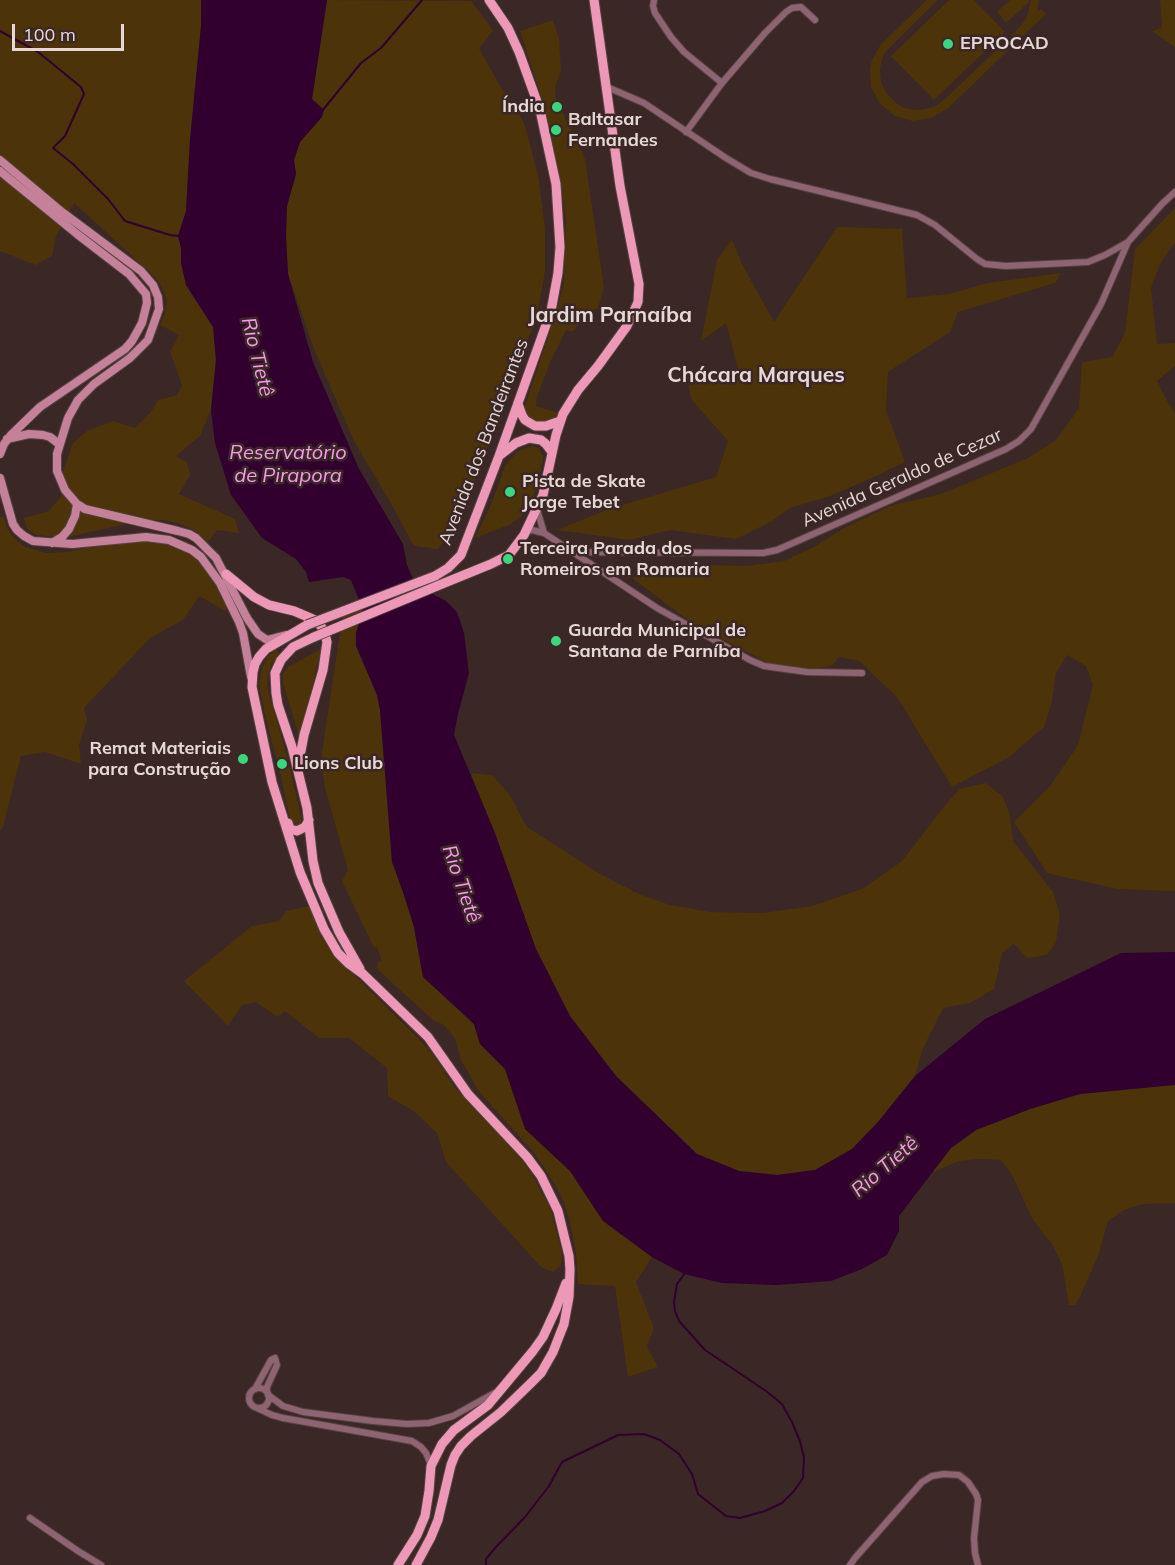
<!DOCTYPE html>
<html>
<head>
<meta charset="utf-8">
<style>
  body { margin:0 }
  #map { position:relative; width:1175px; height:1565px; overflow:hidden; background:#3b2726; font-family:Mulish,sans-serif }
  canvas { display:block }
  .scale { position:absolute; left:12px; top:24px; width:112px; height:27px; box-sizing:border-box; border:3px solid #e6d8d7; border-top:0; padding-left:8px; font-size:18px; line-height:21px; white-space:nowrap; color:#e6d8d7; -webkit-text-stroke:4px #3b2726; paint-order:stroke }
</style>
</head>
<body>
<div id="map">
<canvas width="1175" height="1565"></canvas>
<div class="scale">100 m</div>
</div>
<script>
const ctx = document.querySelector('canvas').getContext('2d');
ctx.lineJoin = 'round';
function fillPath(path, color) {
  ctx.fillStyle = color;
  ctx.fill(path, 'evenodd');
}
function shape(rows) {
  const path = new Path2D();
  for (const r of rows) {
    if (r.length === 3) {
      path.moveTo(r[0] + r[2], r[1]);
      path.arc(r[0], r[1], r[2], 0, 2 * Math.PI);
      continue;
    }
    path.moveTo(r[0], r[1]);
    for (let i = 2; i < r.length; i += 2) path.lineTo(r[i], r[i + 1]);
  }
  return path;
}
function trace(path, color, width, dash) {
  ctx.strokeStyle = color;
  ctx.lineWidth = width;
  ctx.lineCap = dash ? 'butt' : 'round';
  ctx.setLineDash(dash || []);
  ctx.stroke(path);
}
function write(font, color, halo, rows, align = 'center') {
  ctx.font = font + ' Mulish,sans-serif';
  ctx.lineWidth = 5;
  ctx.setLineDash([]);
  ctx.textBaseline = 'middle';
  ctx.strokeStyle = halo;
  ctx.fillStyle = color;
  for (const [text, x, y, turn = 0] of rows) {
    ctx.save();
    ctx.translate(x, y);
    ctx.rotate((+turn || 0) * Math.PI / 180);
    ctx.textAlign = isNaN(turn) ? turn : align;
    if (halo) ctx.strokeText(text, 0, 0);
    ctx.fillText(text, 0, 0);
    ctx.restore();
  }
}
fillPath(shape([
  [0,0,201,0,201,26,190,140,186,211,178,236,181,248,181,263,186,285,213,327,216,360,211,410,200,436,176,456,187,462,190,475,179,494,235,519,239,533,217,530,208,542,195,531,178,523,161,520,144,520,64,538,36,535,27,529,24,518,49,511,67,489,62,474,73,443,87,431,113,421,135,428,151,412,158,400,177,395,182,385,170,352,179,335,160,325,165,313,167,300,162,287,154,276,74,203,56,236,52,256,36,265,0,251],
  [327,0,471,1,485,19,493,31,479,48,500,86,511,101,525,125,538,175,545,228,545,272,537,315,466,503,451,530,438,549,414,546,389,500,354,441,314,349,288,274,286,236,287,206,296,174,294,160,300,142,322,117,324,110,312,99],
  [927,0,938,0,887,50,883,56,880,69,881,82,887,94,896,103,902,107,915,110,921,110,934,107,945,99,1020,27,1027,17,1031,0,1039,0,1037,12,1041,9,1046,14,947,109,931,118,912,121,895,116,880,104,871,87,870,69,872,60,881,44],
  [949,0,974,0,1005,32,934,100,891,56],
  [1010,0,1028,0,1029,2,1006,23,997,12],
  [1160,0,1175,0,1175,47,1152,31,1162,28],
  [553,20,559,38,561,72,555,87,555,97,585,159,604,287,598,308,591,311,572,332,566,330,551,360,537,397,536,406,559,413,553,419,542,423,536,422,528,417,524,409,556,313,564,283,566,222,560,177,545,108,520,31],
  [1175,208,1175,243,1161,262,1151,288,1157,344,1175,343,1175,366,1157,381,1167,401,1175,413,1175,891,1117,889,1047,873,1014,822,1050,786,1078,745,1093,685,1086,666,1067,655,1056,673,1052,702,1044,727,1009,757,952,787,897,697,859,661,839,657,833,665,817,669,768,663,692,623,632,578,666,564,747,566,784,561,814,547,844,528,890,506,941,494,1028,458,1056,440,1079,408,1082,362,1112,357,1125,333,1135,249],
  [837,227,902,229,907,298,949,294,988,283,1061,273,1055,283,958,312,950,332,888,372,886,410,905,462,874,477,830,496,790,508,772,521,736,539,670,530,630,540,557,530,609,509,716,477,728,441,691,399,688,385,738,369,726,323,701,341,717,260,732,240,742,264,774,322],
  [532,446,538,448,543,455,543,461,537,487,528,508,523,515,509,525,475,538,491,505,505,466,518,451],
  [0,517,4,517,7,528,15,539,24,546,46,553,67,552,141,536,163,536,186,541,201,551,211,563,231,604,225,611,199,596,183,620,150,638,84,708,87,720,79,745,81,764,45,752,21,756,3,827,0,831],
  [359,601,363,610,356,633,356,646,377,695,380,710,392,862,403,892,414,927,423,977,474,1024,480,1044,505,1069,526,1130,570,1171,603,1221,652,1257,636,1282,654,1328,647,1347,658,1367,628,1377,615,1286,578,1284,576,1253,571,1226,563,1200,554,1183,535,1154,478,1090,461,1060,455,1039,444,1025,433,1020,378,970,377,963,382,961,377,947,374,948,342,881,348,870,325,788,321,759,344,606],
  [276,649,280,655,272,663,268,674,267,687,289,763,301,817,301,823,298,826,292,824,289,815,281,776,266,720,259,684,262,669,267,657],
  [321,649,300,739,283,683,283,673,288,667],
  [471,773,492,775,509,794,527,827,600,874,637,893,670,905,710,912,763,913,812,906,862,889,902,861,943,808,959,789,986,783,1003,797,1010,815,1013,841,1053,892,1060,914,1056,942,1047,955,1027,958,1014,944,1002,953,994,989,970,1003,943,1008,923,1048,915,1076,878,1122,852,1149,815,1170,777,1175,739,1171,697,1154,616,1076,570,1016,536,949],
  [309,906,325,942,333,954,420,1040,433,1055,455,1088,523,1161,533,1176,551,1210,562,1253,561,1265,553,1272,541,1267,446,1162,437,1133,415,1112,388,1096,387,1068,349,1038,319,1038,285,1011,278,1017,256,1002,242,1005,228,1026,184,981,252,926,279,921,286,911],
  [1167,1085,1175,1085,1175,1203,1142,1204,1124,1210,1108,1221,1099,1253,1080,1297,1075,1305,1069,1305,1062,1264,1052,1244,1033,1220,1012,1175,1001,1160,980,1159,959,1161,931,1173,951,1148,976,1130,1030,1109,1080,1094]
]), '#4c3309');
fillPath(shape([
  [201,0,327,0,312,99,324,110,322,117,300,142,294,160,296,174,287,206,286,236,288,274,313,362,359,469,403,544,407,565,418,590,429,592,446,601,457,612,464,633,469,673,458,714,454,735,495,833,536,949,570,1016,616,1076,697,1154,739,1171,777,1175,815,1170,852,1149,878,1122,915,1076,985,1019,1121,953,1175,952,1175,1085,1080,1094,1030,1109,976,1130,951,1148,899,1216,899,1231,887,1255,862,1269,831,1281,776,1285,722,1283,684,1274,652,1257,603,1221,570,1171,525,1129,505,1069,480,1044,474,1024,423,977,414,927,403,892,392,862,380,710,377,695,356,646,356,633,363,610,351,580,343,577,309,582,306,572,296,559,262,538,231,495,215,443,211,410,216,360,213,327,186,285,181,263,181,248,178,236,186,211,190,140,201,26]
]), '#31002e');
trace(shape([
  [0,31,38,52,81,87,84,94,65,136,53,148,73,164,108,199,125,221,170,235,178,236],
  [322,111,361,63,381,48,422,0],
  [486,1565,486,1559,495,1548,525,1517,549,1486,562,1462,618,1435,644,1434,660,1440,679,1454,692,1474,698,1494,726,1516,740,1518,765,1511,782,1503,794,1491,803,1478,804,1458,800,1441,792,1422,782,1404,766,1391,705,1350,679,1321,675,1311,674,1302,677,1284,685,1273]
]), '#31002e', 2);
const street = shape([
  [654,0,653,6,655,13,671,37,684,52,722,83],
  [607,87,644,103,726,158,751,173,770,179,917,215,935,225,977,259,985,264,1006,266,1088,262,1105,255,1128,242],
  [686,132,722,83,765,33,786,12,792,8,801,7,815,20],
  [537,509,544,533],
  [526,532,532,530,544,533,657,608,750,660,764,666,807,672,862,673],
  [574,552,763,553,777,550,1006,449,1019,441,1031,429,1101,304,1128,242,1162,204,1175,192],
  [259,1398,10],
  [255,1389,271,1360,275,1358],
  [267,1392,267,1387,277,1365,275,1358],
  [268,1395,283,1406,303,1412,373,1421,407,1424,429,1423,453,1416,498,1391],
  [257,1408,272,1415,283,1418,412,1441,421,1447,426,1453,431,1465],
  [30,1518,78,1551,101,1565],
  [850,1565,855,1558,922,1482,932,1476,944,1474,959,1475,968,1482,976,1494,978,1500,977,1510,974,1538,975,1553,978,1565]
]);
const secondary = shape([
  [0,160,62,212,141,271,153,285,158,297,159,309,148,340,130,358,94,384,78,400,68,418,57,454,57,471,65,490,77,504,85,509,178,531,189,534,196,538,216,558,247,618,258,634,267,640,286,635],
  [0,171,77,234,129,274,146,294,147,303,142,323,132,341,125,349,40,407,11,435,4,444,0,454],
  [7,439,29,434,43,435,50,437,59,444],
  [0,478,13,524,17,530,24,536,33,541,72,544,146,537,169,540,192,550,201,557,220,583,239,622,243,633,251,677],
  [52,543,62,537,69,529,75,516,77,504]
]);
const primary = shape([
  [518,404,522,415,525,420,535,426,546,426,560,421],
  [499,456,516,443,529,438,541,440,546,444,552,452],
  [226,574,254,597,269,605,294,611,315,620,321,626,325,634,327,642,323,670,304,735,298,767],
  [435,576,448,568,461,555,499,456,551,311,558,273,560,247,556,184,540,110,519,52,508,28,489,0],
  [437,586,491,564,509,555,524,535,543,495,556,435,563,414,578,390,598,366,627,326,638,302,639,284,620,186,594,0],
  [307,625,266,649,259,657,255,664,253,672,252,687,272,782,300,872,324,929,338,953,348,963,363,974,428,1037,468,1094,527,1157,541,1176,558,1211,569,1256,570,1269,569,1297,564,1324,553,1352,541,1373,530,1384,501,1412,471,1436,461,1446,455,1455,451,1465,438,1520,431,1537,416,1565],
  [314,637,293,647,281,660,275,673,276,693,278,705,292,747,307,808,313,861,318,883,339,932,360,969],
  [288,823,290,829,297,831,305,827,309,820],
  [398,1565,417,1535,425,1516,429,1491,431,1466,442,1444,454,1430,488,1405,533,1351,543,1337,556,1309,566,1283]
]);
trace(street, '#564342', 8);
trace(secondary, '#564342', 10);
trace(primary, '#564342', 11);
trace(street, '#8e6472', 6);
trace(secondary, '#c48199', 8);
trace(primary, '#ee98b7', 9);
const primaryBridge = shape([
  [307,625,435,576],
  [314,637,437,586]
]);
trace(primaryBridge, '#564342', 11, []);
trace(primaryBridge, '#ee98b7', 9);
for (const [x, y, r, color] of [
  [948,44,6,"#3bd77f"],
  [557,107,6,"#3bd77f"],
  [556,130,6,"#3bd77f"],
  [510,492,6,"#3bd77f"],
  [508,559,6,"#3bd77f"],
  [556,641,6,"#3bd77f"],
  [243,759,6,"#3bd77f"],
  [282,764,6,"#3bd77f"]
]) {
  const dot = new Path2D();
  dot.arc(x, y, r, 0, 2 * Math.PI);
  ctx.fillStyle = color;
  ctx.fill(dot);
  trace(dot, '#3b2726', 2);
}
write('bold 18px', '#e6d8d7', '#3b2726', [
  ["EPROCAD",960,44],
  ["Índia",545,107,"right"],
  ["Baltasar",568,120],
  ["Fernandes",568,141],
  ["Pista de Skate",522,482],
  ["Jorge Tebet",522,503],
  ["Terceira Parada dos",520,549],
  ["Romeiros em Romaria",520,570],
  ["Guarda Municipal de",568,631],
  ["Santana de Parníba",568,652],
  ["Remat Materiais",231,749,"right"],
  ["para Construção",231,770,"right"],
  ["Lions Club",294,764]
], 'left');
write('18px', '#e6d8d7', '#3b2726', [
  ["Avenida dos Bandeirantes",484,442,-69],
  ["Avenida Geraldo de Cezar",902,478,-24]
]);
write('italic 20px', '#f998ef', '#3b2726', [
  ["Rio Tietê",257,357,76],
  ["Reservatório",288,453],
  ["de Pirapora",288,476],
  ["Rio Tietê",461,884,71],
  ["Rio Tietê",885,1167,-41]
]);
write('bold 21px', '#e6d8d7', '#3b2726', [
  ["Jardim Parnaíba",610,316],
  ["Chácara Marques",756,376]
]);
</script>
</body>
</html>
